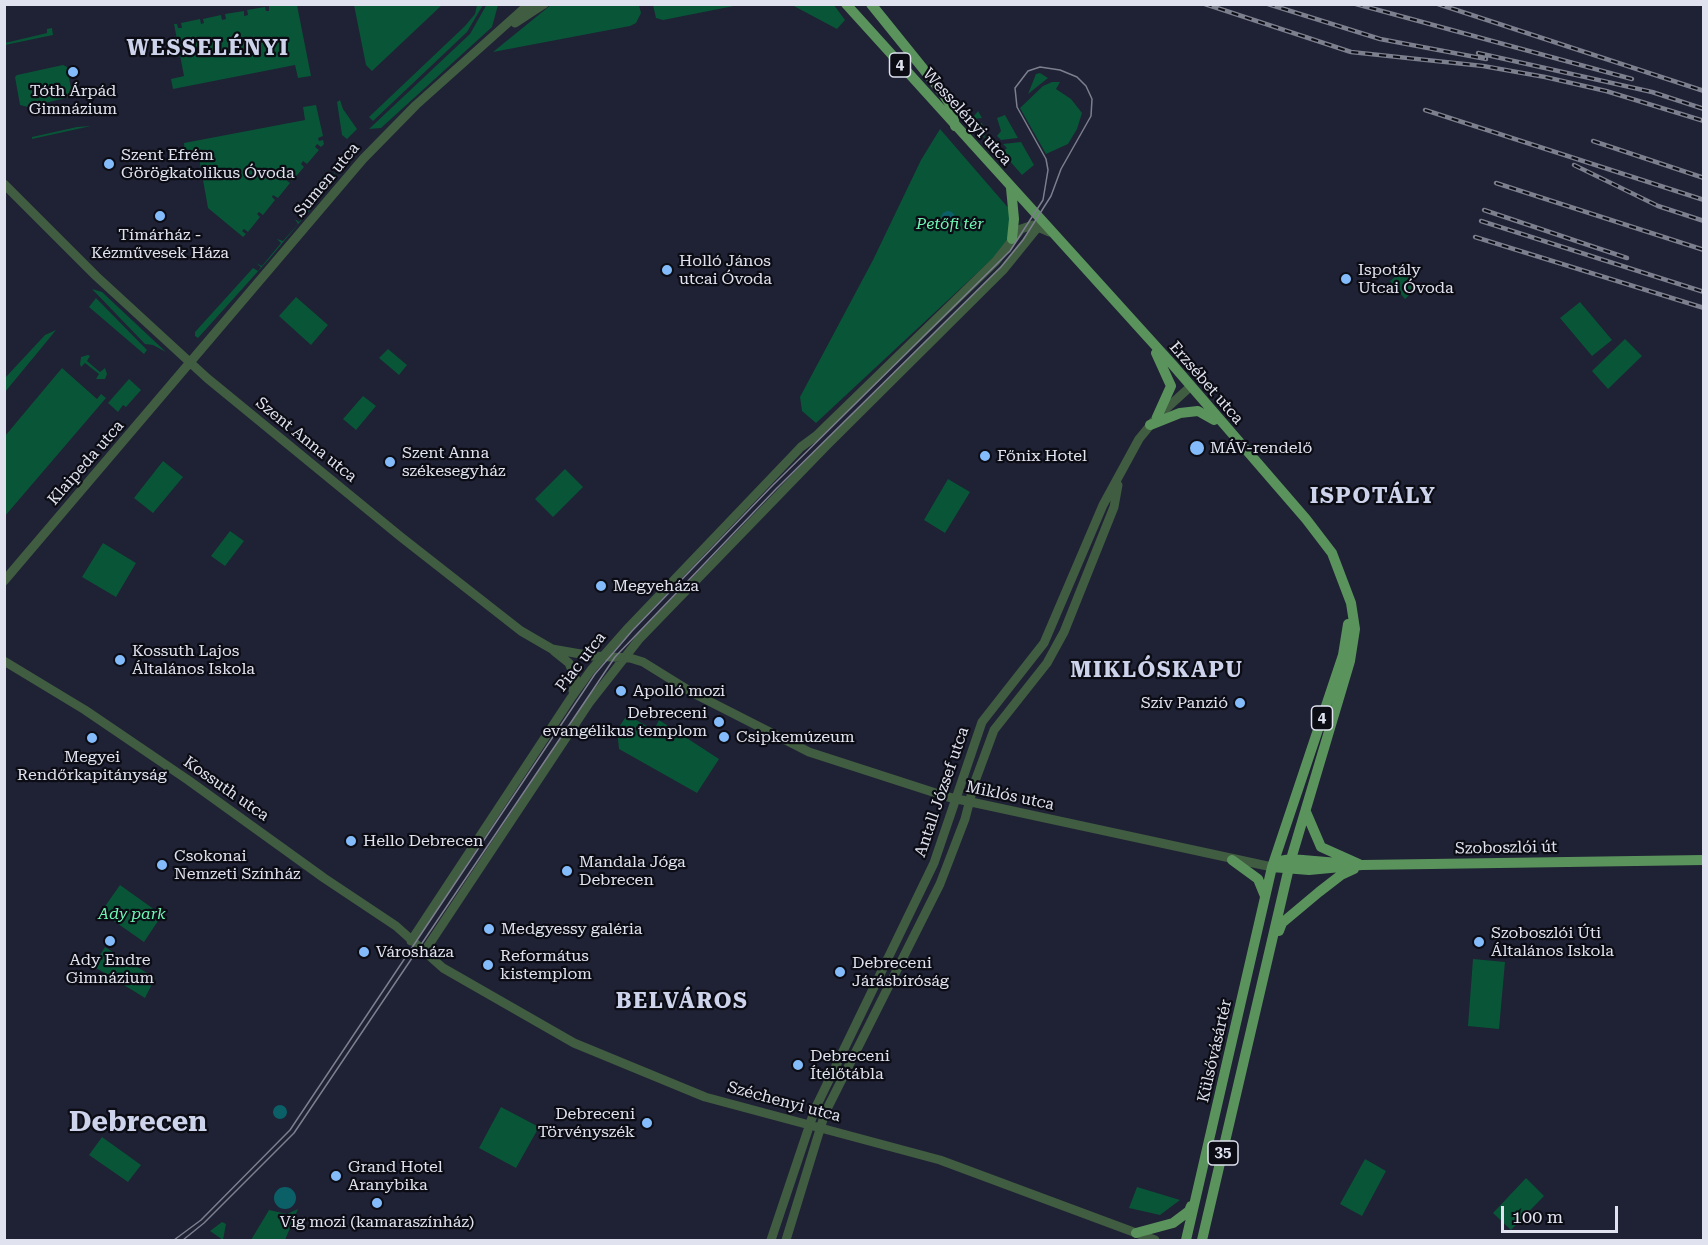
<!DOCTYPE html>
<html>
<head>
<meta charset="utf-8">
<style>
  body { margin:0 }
  #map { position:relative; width:1708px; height:1245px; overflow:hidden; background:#1f2134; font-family:"Roboto Serif",serif }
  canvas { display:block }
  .frame { position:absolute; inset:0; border:6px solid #e0e3ef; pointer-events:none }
  .scale { position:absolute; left:1501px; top:1206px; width:117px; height:27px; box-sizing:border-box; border:3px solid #e0e3ef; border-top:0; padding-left:8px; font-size:18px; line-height:21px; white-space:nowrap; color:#e0e3ef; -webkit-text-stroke:4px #0b0c14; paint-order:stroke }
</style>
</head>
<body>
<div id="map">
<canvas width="1708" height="1245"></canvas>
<div class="frame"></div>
<div class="scale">100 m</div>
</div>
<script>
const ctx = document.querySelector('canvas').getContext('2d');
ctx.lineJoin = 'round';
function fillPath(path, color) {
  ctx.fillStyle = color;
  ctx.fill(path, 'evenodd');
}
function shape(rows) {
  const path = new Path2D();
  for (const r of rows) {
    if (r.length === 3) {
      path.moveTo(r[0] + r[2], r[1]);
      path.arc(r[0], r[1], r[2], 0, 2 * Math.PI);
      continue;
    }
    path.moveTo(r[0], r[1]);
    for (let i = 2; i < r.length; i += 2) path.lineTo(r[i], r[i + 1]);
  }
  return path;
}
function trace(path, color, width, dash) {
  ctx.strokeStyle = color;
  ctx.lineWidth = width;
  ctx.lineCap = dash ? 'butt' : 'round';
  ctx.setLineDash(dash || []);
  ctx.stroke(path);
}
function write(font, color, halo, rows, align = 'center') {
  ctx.font = font + ' "Roboto Serif",serif';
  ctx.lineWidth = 4.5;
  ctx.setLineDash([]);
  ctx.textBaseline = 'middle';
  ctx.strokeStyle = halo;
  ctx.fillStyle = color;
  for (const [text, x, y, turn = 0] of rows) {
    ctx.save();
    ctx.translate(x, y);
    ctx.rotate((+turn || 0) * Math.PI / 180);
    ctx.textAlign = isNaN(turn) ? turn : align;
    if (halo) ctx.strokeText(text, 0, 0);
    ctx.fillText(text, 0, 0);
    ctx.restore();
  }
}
fillPath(shape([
  [487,4,498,5,492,27,381,128,369,129,470,34],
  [552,4,639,5,641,13,636,23,630,26,493,52],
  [277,5,297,5,311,76,298,78,295,65,173,89,171,79,184,76,174,24,177,24,178,28,182,28,181,23,200,19,201,24,204,23,203,19,221,15,222,20,226,19,225,14,244,11,244,16,248,15,247,10,265,7,266,11,269,11,269,6],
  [354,5,442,5,372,71,366,65],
  [477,5,483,5,467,32,373,121,369,117,465,26,475,14],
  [653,5,653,4,739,5,663,20,656,18],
  [792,5,834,5,845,20,837,29],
  [52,28,53,35,5,45,5,43,47,33,47,29],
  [63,65,67,67,72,94,70,97,28,107,20,105,15,77,17,75],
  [1040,73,1048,78,1028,94,1036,74],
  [1052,82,1060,82,1056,89,1071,99,1082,113,1077,129,1068,144,1046,154,1020,108,1043,86],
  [340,100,343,109,357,129,347,139,342,135,337,102],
  [316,105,323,136,318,138,319,141,323,140,324,144,321,147,317,144,315,147,319,150,307,164,303,161,301,164,304,167,292,181,288,178,286,180,290,183,278,198,273,195,272,197,275,200,263,215,259,212,257,214,260,217,248,232,244,229,242,231,246,234,243,237,208,208,198,152,185,154,184,143,305,120,303,107],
  [978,111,982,118,974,119,974,123,982,123,985,138,971,127,971,120],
  [1005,115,1018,138,1001,140,997,136,1001,131,997,118],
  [91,126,32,139,32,137,77,127],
  [940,129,1011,211,1009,237,1005,247,816,423,802,411,800,397,873,260,921,160],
  [1021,142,1034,165,1022,175,1002,152,1007,148,1003,144],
  [353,158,270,258,198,338,195,336,195,332,253,268,258,271,261,267,256,263,262,266,281,243,277,239,283,241,298,224,295,219,299,222,305,215,301,211,306,213,319,198,317,193,321,196,336,178,334,173,338,176],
  [1404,270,1418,287,1405,299,1390,281],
  [92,289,102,292,166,352,153,345,145,344],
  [296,297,328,325,311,345,279,316],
  [96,298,147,350,144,354,89,307],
  [1580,302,1612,340,1592,356,1560,318],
  [56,330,43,346,5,392,5,378,45,335],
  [1625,339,1642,356,1608,389,1592,371],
  [388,349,407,365,399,375,379,358],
  [88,355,90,356,87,361,100,372,105,368,107,374,105,379,96,379,99,374,85,363,81,367,80,364,81,357],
  [62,368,97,399,101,394,106,398,5,516,5,436],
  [129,379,141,390,126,407,123,405,118,412,108,403],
  [363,396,376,406,356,430,343,419],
  [163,461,183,477,153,513,134,498],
  [565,469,583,487,553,517,535,499],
  [948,479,970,492,945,533,924,520],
  [230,531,244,541,225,566,211,556],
  [103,543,136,563,116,597,82,577],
  [627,715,654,730,659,720,719,759,697,793,619,749,617,730],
  [120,885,162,915,144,942,101,912],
  [105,947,155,978,145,998,93,966],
  [1473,959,1505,962,1499,1029,1468,1026],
  [501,1107,539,1127,516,1168,479,1148],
  [102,1137,141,1165,128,1182,89,1155],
  [1365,1159,1386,1171,1362,1216,1340,1204],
  [1526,1178,1544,1196,1511,1230,1493,1213],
  [1137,1187,1180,1200,1160,1215,1129,1208],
  [298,1209,285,1240,251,1240,269,1210,287,1214],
  [222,1222,226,1224,223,1240,210,1231]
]), '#095537');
fillPath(shape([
  [948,218,7],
  [280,1112,7],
  [285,1198,11]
]), '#0b5f66');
trace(shape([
  [515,23,544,4],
  [4,184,96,276,207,378,401,537,521,631,552,649,592,656,630,658,643,662,693,693,809,752,948,797,1272,867],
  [4,581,363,159,416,105,529,4],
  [554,651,569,663,576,680,573,691],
  [4,661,85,710,188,780,324,878,396,926,443,968,574,1043,705,1097,940,1160,1155,1240],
  [411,941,571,698,591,670,629,627,801,447,816,436,996,261,1021,229,1033,225,1049,232],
  [424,952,589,703,640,638,826,446,1004,269,1042,222],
  [771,1240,815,1109,934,863,982,722,1044,643,1103,505,1139,439,1157,417,1191,386],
  [786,1240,825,1113,940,884,965,819,974,784,994,730,1047,663,1064,632,1114,507,1118,485]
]), '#405c41', 9);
trace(shape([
  [846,4,1172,364,1306,519,1332,553,1351,603,1355,629,1350,661,1291,859,1202,1240],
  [871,4,942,92,951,106,955,126],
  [1011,188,1014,219,1012,239],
  [1156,353,1171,386,1157,417],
  [1150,425,1180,413,1198,411,1214,420],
  [1306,812,1321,847,1359,864],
  [1232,860,1258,879,1265,896],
  [1272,867,1309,870,1362,865,1704,860],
  [1272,867,1280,861,1291,859,1338,863],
  [1279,931,1282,923,1319,892,1341,875,1354,869],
  [1136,1233,1173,1223,1189,1211,1191,1206],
  [1186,1240,1272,867,1343,655,1348,624]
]), '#5a945c', 10);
trace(shape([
  [174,1240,201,1220,290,1130,595,674,632,631,773,485,1010,251,1043,200,1048,170,1046,159,1017,107,1015,88,1028,71,1040,67,1060,70,1077,77,1086,86,1092,99,1091,116,1061,169,1051,196,1023,240,1001,267,776,489,615,657,294,1133,204,1223,183,1240]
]), '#7c7f8e', 1.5);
const rail = shape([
  [1205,4,1351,52,1483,66,1545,77,1606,91,1704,121],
  [1268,4,1380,39,1486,59],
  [1356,4,1632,79],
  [1438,4,1704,91],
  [1478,53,1652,92,1704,109],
  [1425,110,1704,200],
  [1593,141,1704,178],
  [1574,165,1658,206,1704,221],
  [1496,183,1704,250],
  [1484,210,1627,258],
  [1481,221,1704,292],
  [1475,237,1704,308]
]);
trace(rail, '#7c7f8e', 4.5);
trace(rail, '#0b0c14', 2, [7]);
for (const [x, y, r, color] of [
  [73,72,6,"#84bcfb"],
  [109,164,6,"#84bcfb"],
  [160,216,6,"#84bcfb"],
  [667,270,6,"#84bcfb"],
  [1346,279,6,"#84bcfb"],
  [1197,448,8,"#84bcfb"],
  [985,456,6,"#84bcfb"],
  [390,462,6,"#84bcfb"],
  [601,586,6,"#84bcfb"],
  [120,660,6,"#84bcfb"],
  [621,691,6,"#84bcfb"],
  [1240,703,6,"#84bcfb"],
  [719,722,6,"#84bcfb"],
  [724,737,6,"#84bcfb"],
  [92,738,6,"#84bcfb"],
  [351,841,6,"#84bcfb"],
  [162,865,6,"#84bcfb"],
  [567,871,6,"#84bcfb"],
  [489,929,6,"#84bcfb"],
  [110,941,6,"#84bcfb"],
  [1479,942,6,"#84bcfb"],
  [364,952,6,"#84bcfb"],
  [488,965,6,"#84bcfb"],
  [840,972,6,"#84bcfb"],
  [798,1065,6,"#84bcfb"],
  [647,1123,6,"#84bcfb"],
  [336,1176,6,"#84bcfb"],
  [377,1203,6,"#84bcfb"]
]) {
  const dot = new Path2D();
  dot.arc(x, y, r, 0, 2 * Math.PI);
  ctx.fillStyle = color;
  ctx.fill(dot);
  trace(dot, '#0b0c14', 2);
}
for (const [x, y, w] of [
  [900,65,21],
  [1322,718,21],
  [1223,1153,30]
]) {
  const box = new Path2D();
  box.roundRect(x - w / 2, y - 12, w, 24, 4.5);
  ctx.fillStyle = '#0b0c14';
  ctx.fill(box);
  trace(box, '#e0e3ef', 1.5);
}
write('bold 15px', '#e0e3ef', null, [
  ["4",900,65],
  ["4",1322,718],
  ["35",1223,1153]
]);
write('16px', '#e0e3ef', '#0b0c14', [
  ["Tóth Árpád",73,91,"center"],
  ["Gimnázium",73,109,"center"],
  ["Szent Efrém",121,155],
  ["Görögkatolikus Óvoda",121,173],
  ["Tímárház -",160,235,"center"],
  ["Kézművesek Háza",160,253,"center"],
  ["Holló János",679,261],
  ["utcai Óvoda",679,279],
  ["Ispotály",1358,270],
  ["Utcai Óvoda",1358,288],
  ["MÁV-rendelő",1210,448],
  ["Szent Anna",402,453],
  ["székesegyház",402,471],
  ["Főnix Hotel",997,456],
  ["Megyeháza",613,586],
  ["Kossuth Lajos",132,651],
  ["Általános Iskola",132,669],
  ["Apolló mozi",633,691],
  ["Szív Panzió",1228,703,"right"],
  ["Debreceni",707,713,"right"],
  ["evangélikus templom",707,731,"right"],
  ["Csipkemúzeum",736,737],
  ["Megyei",92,757,"center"],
  ["Rendőrkapitányság",92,775,"center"],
  ["Hello Debrecen",363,841],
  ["Csokonai",174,856],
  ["Nemzeti Színház",174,874],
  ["Mandala Jóga",579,862],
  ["Debrecen",579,880],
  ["Medgyessy galéria",501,929],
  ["Szoboszlói Úti",1491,933],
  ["Általános Iskola",1491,951],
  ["Városháza",376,952],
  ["Református",500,956],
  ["kistemplom",500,974],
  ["Ady Endre",110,960,"center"],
  ["Gimnázium",110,978,"center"],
  ["Debreceni",852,963],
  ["Járásbíróság",852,981],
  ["Debreceni",810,1056],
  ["Ítélőtábla",810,1074],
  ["Debreceni",635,1114,"right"],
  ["Törvényszék",635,1132,"right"],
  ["Grand Hotel",348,1167],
  ["Aranybika",348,1185],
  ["Víg mozi (kamaraszínház)",377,1222,"center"]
], 'left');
write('16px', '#e0e3ef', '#0b0c14', [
  ["Wesselényi utca",967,117,48],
  ["Sumen utca",327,180,-50],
  ["Erzsébet utca",1206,383,49],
  ["Szent Anna utca",306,440,39],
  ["Klaipeda utca",86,463,-49],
  ["Piac utca",581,662,-52],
  ["Kossuth utca",226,789,35],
  ["Antall József utca",942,792,-71],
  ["Miklós utca",1010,796,12],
  ["Szoboszlói út",1506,848,-1],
  ["Külsővásártér",1215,1051,-77],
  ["Széchenyi utca",784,1102,15]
]);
write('italic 16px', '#6ff6b5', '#0b0c14', [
  ["Petőfi tér",950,224],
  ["Ady park",132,914]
]);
ctx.letterSpacing = '1.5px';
write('bold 22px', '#ced3ec', '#0b0c14', [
  ["WESSELÉNYI",208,49],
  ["ISPOTÁLY",1373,497],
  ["MIKLÓSKAPU",1157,671],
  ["BELVÁROS",682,1002]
]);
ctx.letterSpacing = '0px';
write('bold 28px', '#ced3ec', '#0b0c14', [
  ["Debrecen",138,1123]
]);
</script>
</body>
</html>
